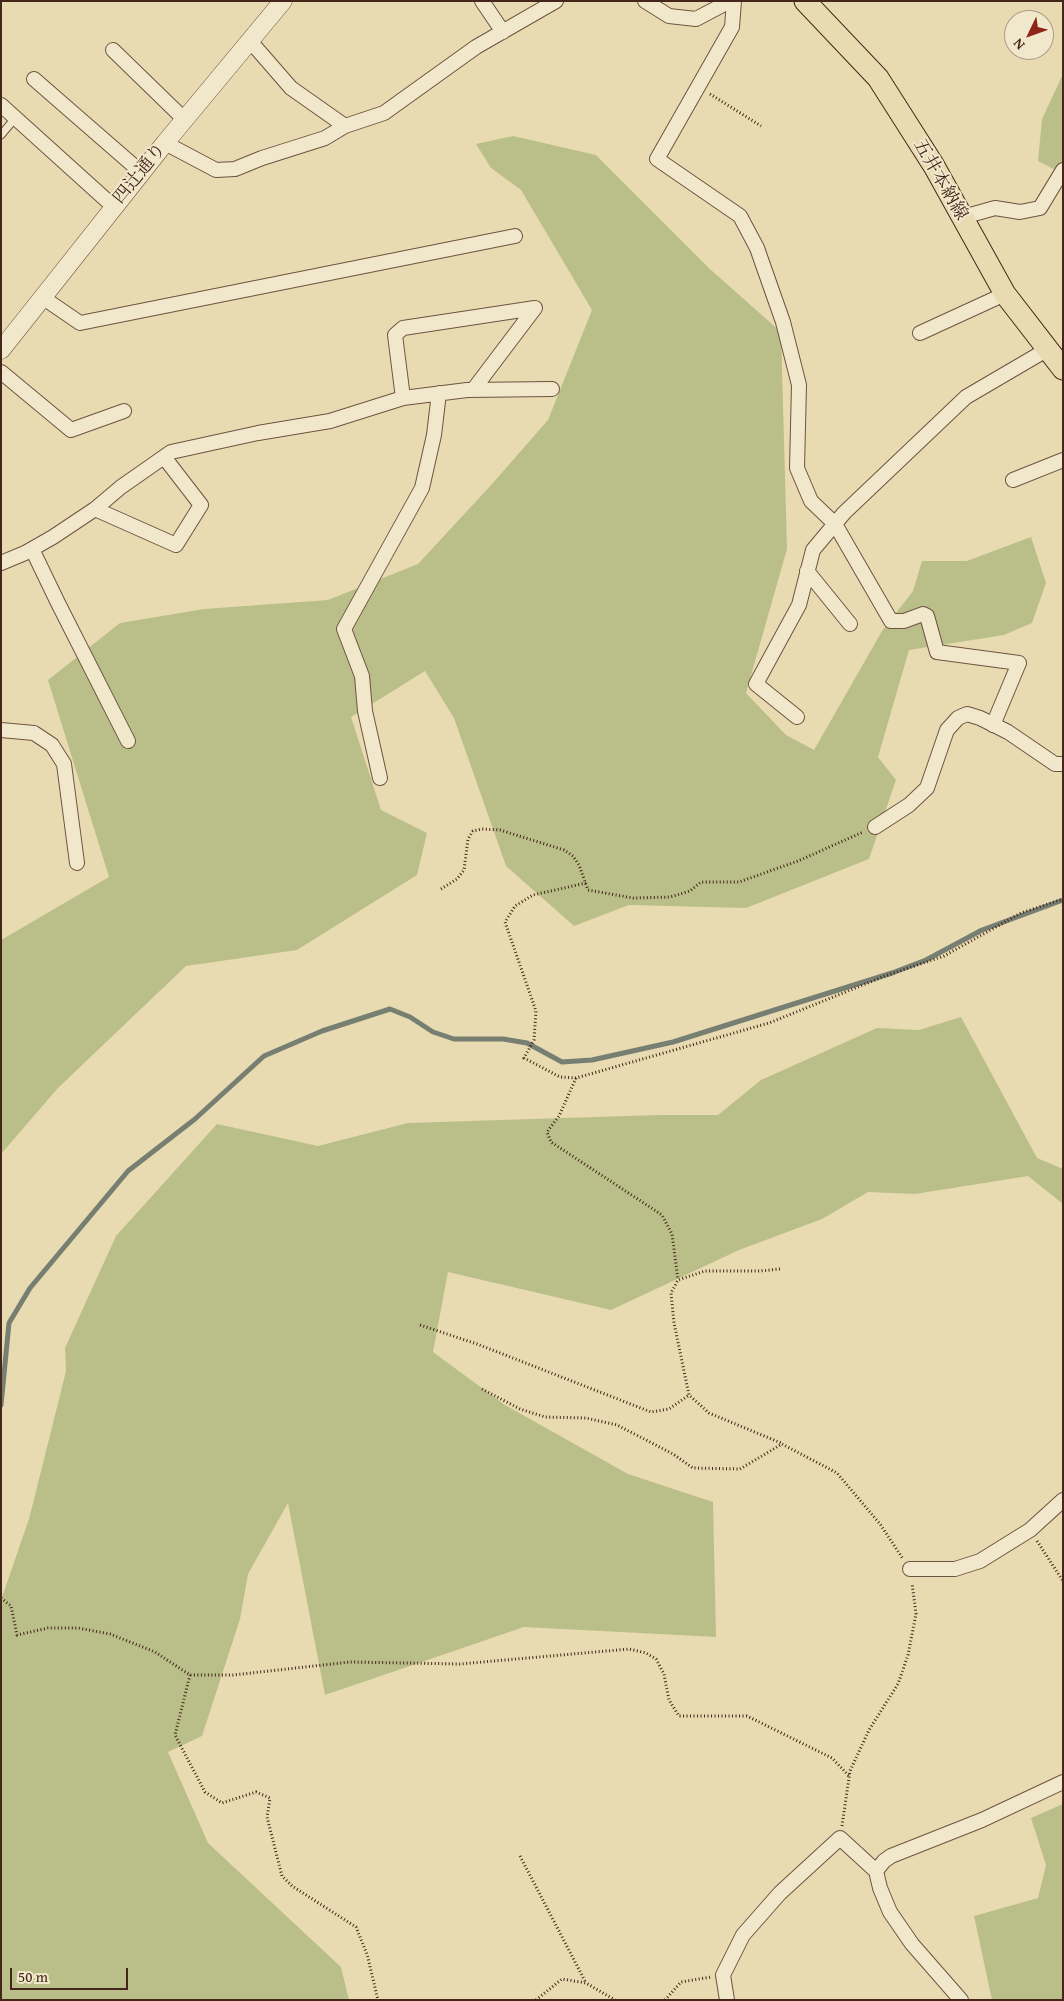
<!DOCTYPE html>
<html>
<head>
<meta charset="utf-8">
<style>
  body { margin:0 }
  #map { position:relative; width:1064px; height:2001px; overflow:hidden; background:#e9dbb1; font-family:"Gentium Book Plus",serif }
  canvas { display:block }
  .frame { position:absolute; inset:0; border:2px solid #45261a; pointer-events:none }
  .north { position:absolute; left:1004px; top:10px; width:50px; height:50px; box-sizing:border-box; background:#f1e8cc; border:1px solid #ac9a85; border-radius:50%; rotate:228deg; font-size:14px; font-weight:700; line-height:20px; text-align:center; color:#45261a }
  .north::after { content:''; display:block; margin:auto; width:18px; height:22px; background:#8f2418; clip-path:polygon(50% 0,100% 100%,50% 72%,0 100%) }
  .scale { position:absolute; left:10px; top:1968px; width:118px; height:22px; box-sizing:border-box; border:2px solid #45261a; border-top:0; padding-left:6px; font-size:15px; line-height:18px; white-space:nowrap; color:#45261a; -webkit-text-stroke:4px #f1e8cc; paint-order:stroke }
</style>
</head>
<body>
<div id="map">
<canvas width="1064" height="2001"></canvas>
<div class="frame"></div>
<div class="north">N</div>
<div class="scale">50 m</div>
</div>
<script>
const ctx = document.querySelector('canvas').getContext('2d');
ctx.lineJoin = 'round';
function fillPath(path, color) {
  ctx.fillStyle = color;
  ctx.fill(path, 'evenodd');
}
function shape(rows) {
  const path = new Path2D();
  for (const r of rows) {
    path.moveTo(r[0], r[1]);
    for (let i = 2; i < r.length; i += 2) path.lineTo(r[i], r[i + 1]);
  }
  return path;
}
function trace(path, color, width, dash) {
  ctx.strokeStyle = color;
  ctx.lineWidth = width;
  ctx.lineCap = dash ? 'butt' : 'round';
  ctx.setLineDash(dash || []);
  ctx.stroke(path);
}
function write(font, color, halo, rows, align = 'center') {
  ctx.font = font + ' "Gentium Book Plus","Noto Serif JP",serif';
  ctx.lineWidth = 4;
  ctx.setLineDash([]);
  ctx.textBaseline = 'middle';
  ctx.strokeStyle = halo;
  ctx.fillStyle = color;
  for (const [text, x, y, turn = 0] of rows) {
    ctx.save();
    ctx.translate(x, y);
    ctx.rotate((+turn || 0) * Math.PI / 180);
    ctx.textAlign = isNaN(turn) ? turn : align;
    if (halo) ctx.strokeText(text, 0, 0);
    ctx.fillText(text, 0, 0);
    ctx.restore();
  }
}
fillPath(shape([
  [1063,74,1063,174,1038,161,1042,119],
  [513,136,596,155,711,270,781,332,787,549,746,693,786,735,814,750,882,631,913,591,922,561,967,561,1031,537,1046,583,1032,623,1004,635,909,650,878,757,896,780,869,859,746,908,629,905,574,926,506,866,454,718,425,671,351,717,381,810,427,833,417,875,297,950,186,966,58,1088,1,1154,1,940,109,877,48,680,120,623,204,609,328,600,418,564,492,484,548,420,592,310,521,190,491,168,476,144],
  [961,1017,1037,1158,1063,1169,1063,1204,1028,1176,915,1194,868,1192,822,1219,739,1250,611,1310,448,1272,433,1352,505,1405,628,1474,713,1502,716,1637,524,1627,325,1695,288,1503,248,1574,240,1619,202,1736,168,1752,208,1843,341,1967,349,2000,1,2000,1,1600,29,1519,66,1371,65,1348,116,1236,217,1124,318,1146,408,1123,658,1115,718,1115,761,1080,877,1028,919,1030],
  [1063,1804,1063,2000,992,2000,974,1916,1038,1898,1046,1865,1031,1818]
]), '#babf89');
trace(shape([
  [1,1405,9,1323,30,1288,128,1171,195,1119,264,1056,322,1031,390,1009,410,1017,433,1032,454,1039,503,1039,527,1043,562,1062,592,1060,673,1042,892,973,926,960,982,930,1063,900]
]), '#767f71', 5);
const service = shape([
  [1,135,16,117]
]);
const minor = shape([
  [482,1,503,32],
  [645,1,669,16,696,19,730,1],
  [734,1,732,27,657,159,740,216,757,248,783,322,799,385,797,468,811,501,835,524,891,621,904,621,923,614,927,616,937,652,1019,663,993,725],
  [251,42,291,88,345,126],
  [113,50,185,120],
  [34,79,142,173],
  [1,105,114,207],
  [165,143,216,170,235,169,262,158,325,138,345,126,384,113,476,47,556,1],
  [963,217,995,208,1020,212,1040,208,1063,170],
  [42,297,80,323,515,236],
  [920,333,1005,294],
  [1,372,71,430,124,411],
  [403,398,395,335,403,328,535,308,473,390],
  [1013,480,1063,460],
  [95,509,176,545,201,505,164,457],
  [32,549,58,603,128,741],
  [1,563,25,553,53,537,95,509,121,487,171,452,258,433,330,421,403,398,467,390,552,389],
  [807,571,850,624],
  [797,717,756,684,799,605,813,550,844,513,966,397,1048,349],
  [1,730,34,733,52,745,64,764,77,863],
  [380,778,365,711,362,676,344,629,422,488,434,435,439,393],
  [875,827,909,805,927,788,947,730,958,718,967,714,980,718,1008,732,1055,764,1063,764],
  [910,1569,955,1569,980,1561,1030,1530,1063,1500],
  [727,2000,723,1975,743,1935,780,1893,840,1838,876,1871],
  [961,2000,912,1944,890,1912,880,1888,876,1871,884,1861,891,1856,982,1820,1063,1782]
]);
const tertiary = shape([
  [1,350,165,143,283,1]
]);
const primary = shape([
  [805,1,878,78,934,166,1005,294,1063,369]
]);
trace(service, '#6e5340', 9);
trace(minor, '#6e5340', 16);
trace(tertiary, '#6e5340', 19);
trace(primary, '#45261a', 23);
trace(shape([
  [710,94,761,126],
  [586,883,533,895,515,906,505,922,536,1011,534,1040,524,1058,560,1077,576,1078,769,1023,885,976,944,956,1021,913,1063,899],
  [441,889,457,879,464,870,468,839,473,831,482,829,500,830,564,850,573,856,579,865,588,890,633,898,670,897,690,891,701,882,739,882,798,861,863,832],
  [576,1078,559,1116,547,1132,551,1142,662,1215,672,1234,678,1280],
  [780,1269,760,1271,705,1271,678,1280,671,1293,674,1323,689,1395,709,1413,781,1443],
  [420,1325,477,1344,651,1412,669,1409,689,1395],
  [482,1389,520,1409,545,1417,586,1418,617,1425,673,1454,693,1468,740,1469,782,1444,837,1473,880,1524,903,1559],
  [1037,1541,1063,1581],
  [1,1598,11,1606,17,1635,48,1628,78,1628,110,1634,155,1652,190,1675,233,1675,350,1662,460,1664,629,1649,646,1653,656,1659,664,1674,669,1700,679,1716,747,1716,832,1758,849,1776],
  [190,1675,175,1735,205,1792,222,1803,256,1792,270,1798,267,1817,282,1876,292,1886,356,1927,367,1954,378,2000],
  [842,1826,850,1771,869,1730,898,1684,908,1655,916,1614,912,1583],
  [520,1856,586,1983],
  [536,2000,562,1979,586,1983,615,2000],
  [665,2000,681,1982,711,1977]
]), '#45261a', 3, [1, 2.5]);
trace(service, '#f1e8cc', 7);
trace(minor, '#f1e8cc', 14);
trace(tertiary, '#f1e8cc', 18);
trace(primary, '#e9dbb1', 21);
write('18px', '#45261a', '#f1e8cc', [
  ["四辻通り",140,174,-51],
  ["五井本納線",940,180,60]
]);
</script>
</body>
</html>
